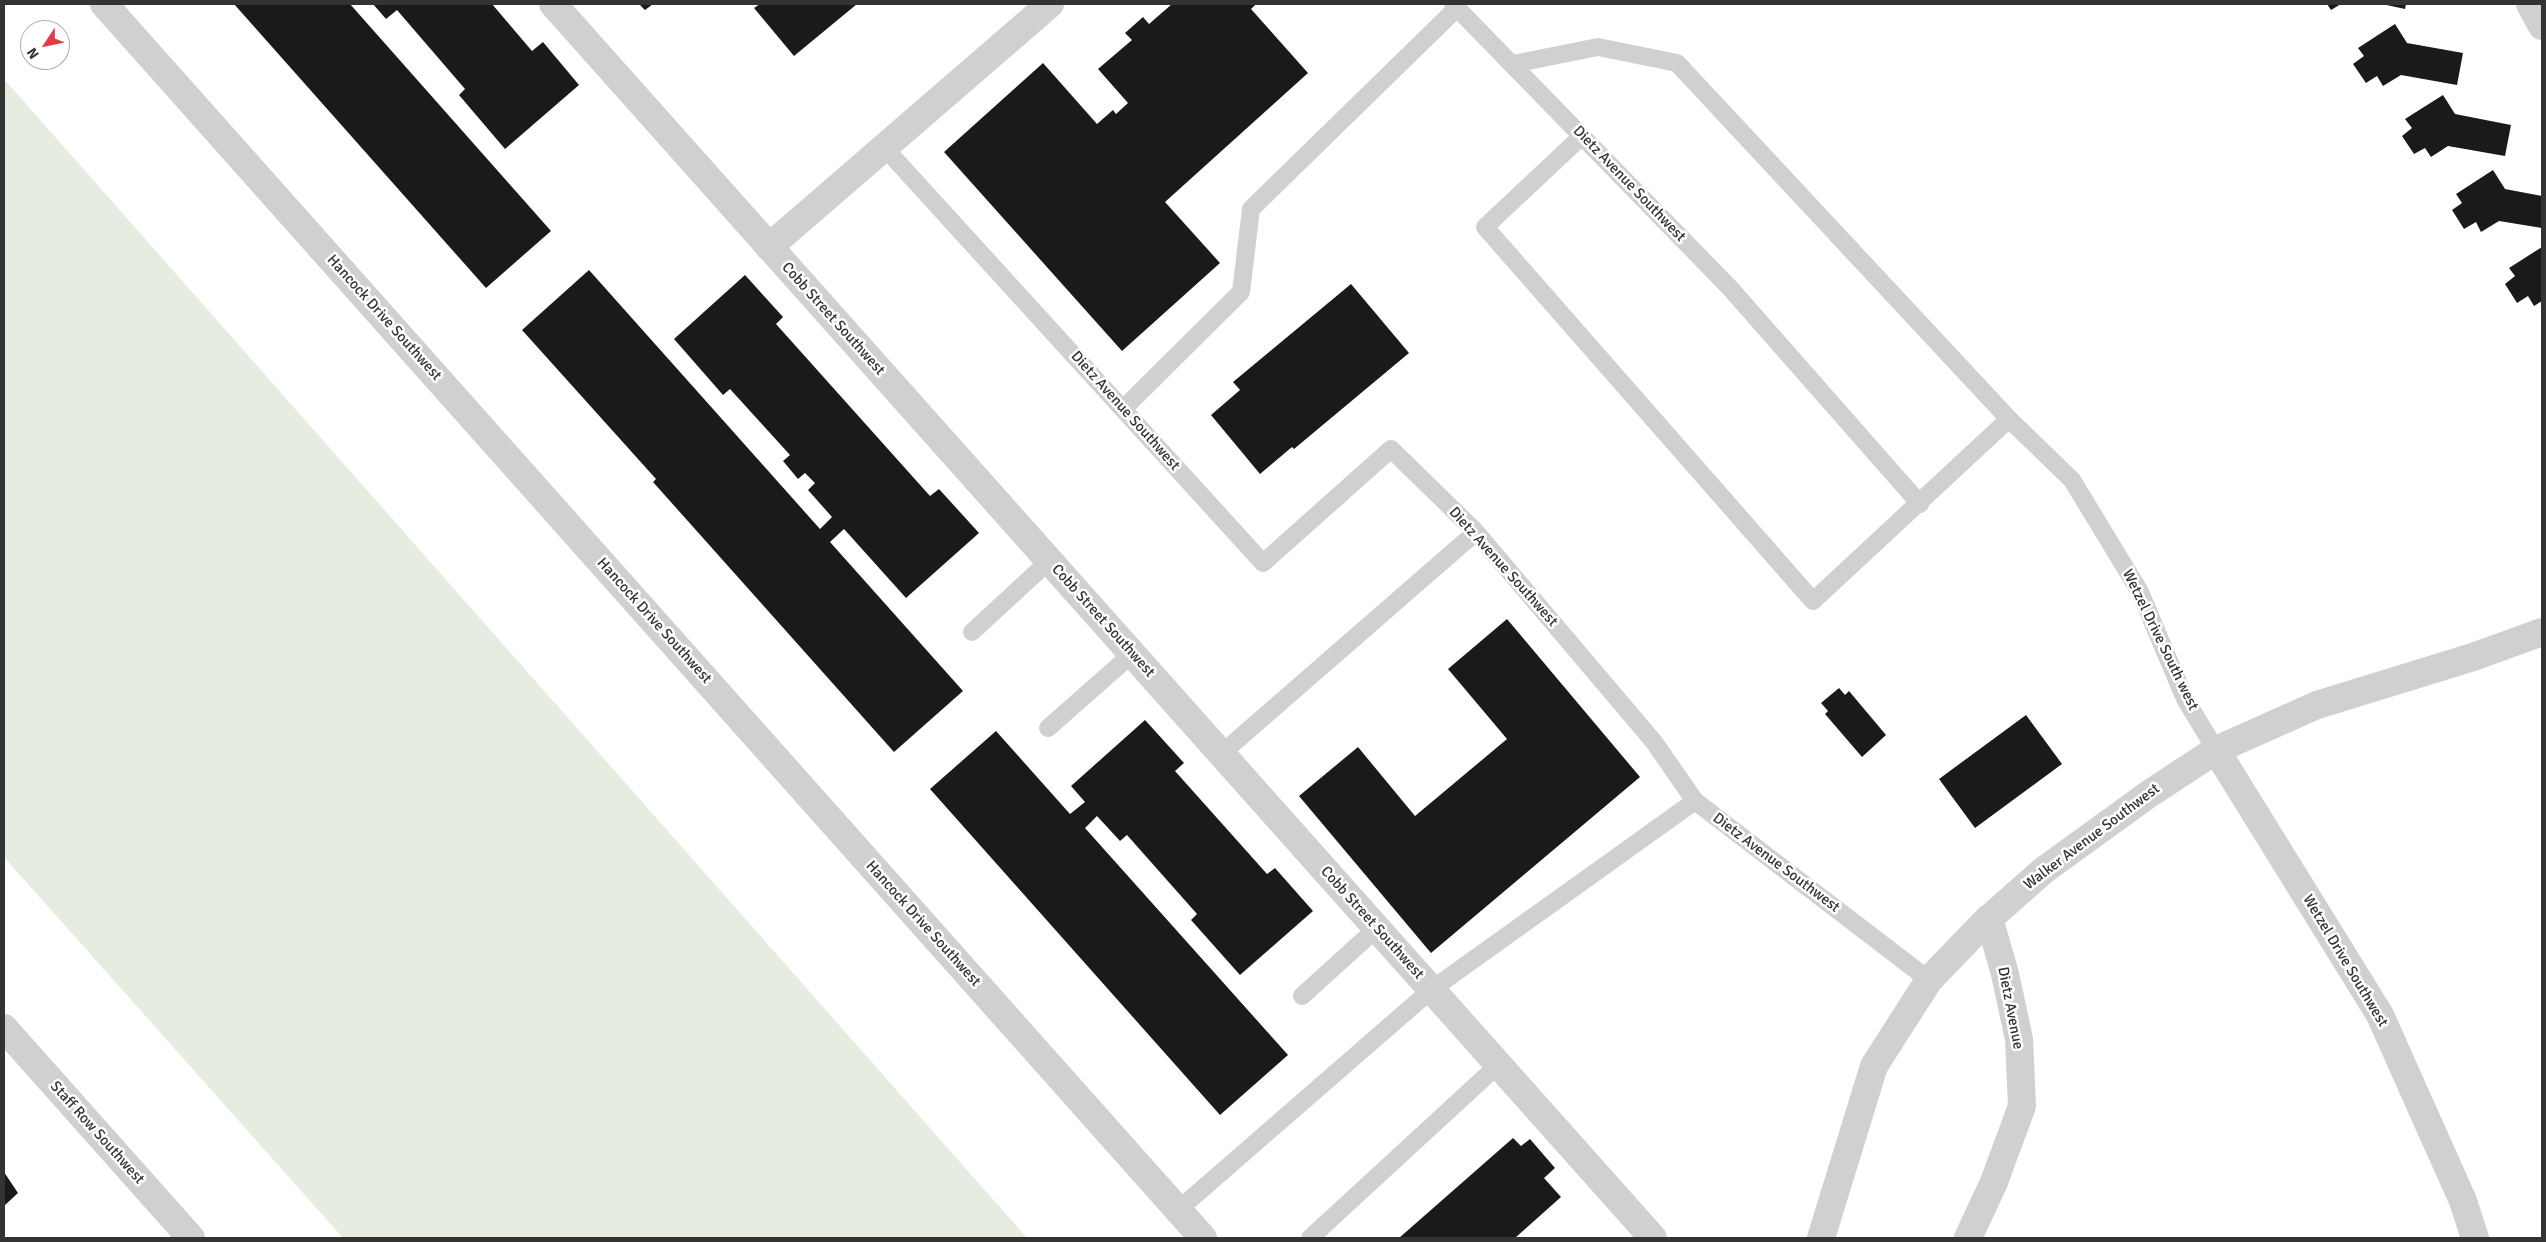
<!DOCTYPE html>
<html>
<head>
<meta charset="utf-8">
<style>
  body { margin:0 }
  #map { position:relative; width:2546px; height:1242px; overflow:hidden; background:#fff; font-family:Signika,sans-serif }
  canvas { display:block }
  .frame { position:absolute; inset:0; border:5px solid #333; pointer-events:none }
  .north { position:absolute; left:20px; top:20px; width:50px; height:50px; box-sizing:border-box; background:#fff; border:1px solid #adadad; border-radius:50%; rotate:236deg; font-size:14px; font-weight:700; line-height:20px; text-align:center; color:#333 }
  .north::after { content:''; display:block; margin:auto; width:18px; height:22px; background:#e63946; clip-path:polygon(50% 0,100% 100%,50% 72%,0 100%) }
</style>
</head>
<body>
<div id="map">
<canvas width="2546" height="1242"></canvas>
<div class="frame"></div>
<div class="north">N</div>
</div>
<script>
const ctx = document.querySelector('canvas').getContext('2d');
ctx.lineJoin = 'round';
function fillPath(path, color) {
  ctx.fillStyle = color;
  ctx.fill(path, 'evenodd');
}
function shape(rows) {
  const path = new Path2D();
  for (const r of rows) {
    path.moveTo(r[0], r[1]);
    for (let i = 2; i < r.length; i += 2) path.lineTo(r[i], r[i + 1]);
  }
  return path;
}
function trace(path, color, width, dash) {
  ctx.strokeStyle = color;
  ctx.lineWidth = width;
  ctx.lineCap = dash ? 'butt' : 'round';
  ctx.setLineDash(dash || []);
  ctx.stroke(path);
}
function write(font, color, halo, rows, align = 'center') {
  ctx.font = font + ' Signika,sans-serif';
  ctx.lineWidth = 5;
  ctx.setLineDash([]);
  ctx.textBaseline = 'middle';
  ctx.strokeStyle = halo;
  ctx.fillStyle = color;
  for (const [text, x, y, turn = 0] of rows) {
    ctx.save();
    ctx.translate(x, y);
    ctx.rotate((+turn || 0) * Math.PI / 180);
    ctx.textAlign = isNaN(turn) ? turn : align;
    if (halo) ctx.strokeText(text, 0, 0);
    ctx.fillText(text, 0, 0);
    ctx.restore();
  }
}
fillPath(shape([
  [4,79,1027,1238,343,1238,4,857]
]), '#e6ecdf');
fillPath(shape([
  [234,4,350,4,551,231,486,288],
  [373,4,492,4,532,51,543,42,579,85,505,149,459,95,465,89,397,10,386,19],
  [639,4,653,4,645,10],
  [760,4,857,4,794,56,754,8],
  [1172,4,1256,4,1251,9,1308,73,1165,202,1220,263,1122,351,944,152,1043,63,1097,124,1113,110,1116,114,1128,103,1098,69,1132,40,1125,33,1143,17,1149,24],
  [2327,4,2341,4,2331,10],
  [2382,4,2406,4,2405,9],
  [2395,24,2407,43,2463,53,2457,85,2401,75,2383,86,2377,76,2366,83,2353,64,2364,56,2358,48],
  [2443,95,2455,114,2511,125,2505,156,2448,146,2431,157,2425,148,2414,154,2402,136,2412,128,2405,119],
  [2493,170,2505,189,2542,196,2542,228,2499,221,2481,232,2476,222,2464,229,2452,210,2462,203,2456,194],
  [2542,247,2542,301,2534,306,2528,296,2517,303,2505,284,2515,276,2509,268],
  [589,270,820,529,832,517,808,490,815,483,805,473,798,479,783,461,790,455,730,389,723,395,674,339,745,275,783,317,776,324,930,496,939,489,979,533,906,598,844,529,830,542,963,691,894,752,653,482,656,479,522,330],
  [1351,284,1409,353,1294,449,1292,447,1260,474,1211,415,1240,390,1233,382],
  [1507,619,1640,777,1431,953,1299,796,1358,747,1415,816,1507,739,1448,669],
  [1839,688,1845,695,1849,691,1886,735,1862,757,1825,714,1828,711,1821,703],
  [2026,715,2062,764,1975,828,1939,779],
  [1145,720,1184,763,1175,771,1267,874,1275,868,1313,911,1240,975,1191,920,1197,914,1127,835,1120,841,1097,816,1085,828,1288,1055,1220,1115,930,789,996,731,1070,814,1085,802,1071,786],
  [1513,1138,1521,1146,1530,1139,1555,1168,1544,1178,1561,1197,1515,1238,1399,1238],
  [4,1172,18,1193,4,1206]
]), '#1a1a1a');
trace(shape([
  [1453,4,1730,288,1920,504],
  [1513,64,1598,47,1677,63,2009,419],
  [1582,136,1485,227,1813,601,2009,419,2072,480,2140,592,2185,699,2216,750],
  [883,146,1263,563,1391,449,1476,532,1654,742,1695,801,1929,980],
  [1123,409,1241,292,1251,209,1457,8],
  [972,632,1049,561],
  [1048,728,1132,654],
  [1221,754,1476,532],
  [1302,996,1377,928],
  [1178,1210,1431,990,1695,801],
  [1310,1238,1498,1065]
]), '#d0d0d0', 18);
trace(shape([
  [104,4,1203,1238],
  [553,4,1653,1238],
  [2530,4,2542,26],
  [769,247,1050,4],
  [2216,750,2380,1015,2463,1201,2475,1238],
  [4,1028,191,1238],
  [1821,1238,1874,1066,1929,980,1984,923,2044,870,2149,794,2216,750,2317,705,2473,657,2542,632],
  [1968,1238,1994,1182,2022,1106,2019,1039,2005,974,1989,918]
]), '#d0d0d0', 28);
write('15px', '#333', '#fff', [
  ["Dietz Avenue Southwest",1629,184,46],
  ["Hancock Drive Southwest",384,318,48],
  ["Cobb Street Southwest",833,319,48],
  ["Dietz Avenue Southwest",1125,411,48],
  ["Dietz Avenue Southwest",1503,567,48],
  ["Hancock Drive Southwest",654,621,48],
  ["Cobb Street Southwest",1103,621,48],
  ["Wetzel Drive South west",2160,640,64],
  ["Walker Avenue Southwest",2092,837,-37],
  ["Dietz Avenue Southwest",1776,863,37],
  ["Cobb Street Southwest",1372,923,48],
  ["Hancock Drive Southwest",923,924,48],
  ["Wetzel Drive Southwest",2345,961,59],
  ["Dietz Avenue",2010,1008,79],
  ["Staff Row Southwest",97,1133,48]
]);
</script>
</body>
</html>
